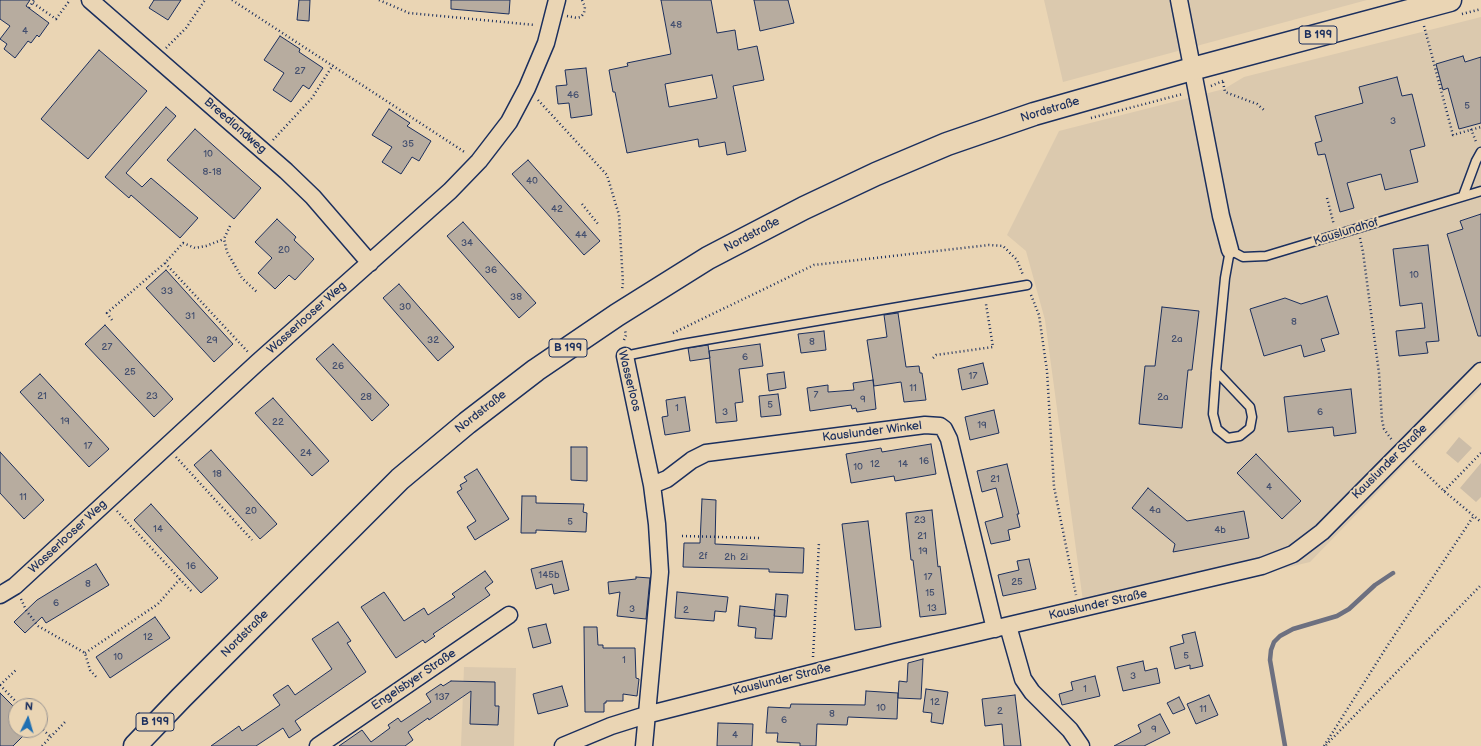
<!DOCTYPE html>
<html>
<head>
<meta charset="utf-8">
<style>
  body { margin:0 }
  #map { position:relative; width:1481px; height:746px; overflow:hidden; background:#ead5b4; font-family:"Balsamiq Sans",sans-serif }
  canvas { display:block }
  .north { position:absolute; left:8px; top:698px; width:40px; height:40px; box-sizing:border-box; background:#ead5b4; border:1px solid #979392; border-radius:50%; rotate:5deg; font-size:11px; font-weight:700; line-height:16px; text-align:center; color:#1b2f5e }
  .north::after { content:''; display:block; margin:auto; width:14px; height:18px; background:#1f6fb2; clip-path:polygon(50% 0,100% 100%,50% 72%,0 100%) }
</style>
</head>
<body>
<div id="map">
<canvas width="1481" height="746"></canvas>
<div class="north">N</div>
</div>
<script>
const ctx = document.querySelector('canvas').getContext('2d');
ctx.lineJoin = 'round';
function fillPath(path, color) {
  ctx.fillStyle = color;
  ctx.fill(path, 'evenodd');
}
function shape(rows) {
  const path = new Path2D();
  for (const r of rows) {
    path.moveTo(r[0], r[1]);
    for (let i = 2; i < r.length; i += 2) path.lineTo(r[i], r[i + 1]);
  }
  return path;
}
function trace(path, color, width, dash) {
  ctx.strokeStyle = color;
  ctx.lineWidth = width;
  ctx.lineCap = dash ? 'butt' : 'round';
  ctx.setLineDash(dash || []);
  ctx.stroke(path);
}
function write(font, color, halo, rows, align = 'center') {
  ctx.font = font + ' "Balsamiq Sans",sans-serif';
  ctx.lineWidth = 4;
  ctx.setLineDash([]);
  ctx.textBaseline = 'middle';
  ctx.strokeStyle = halo;
  ctx.fillStyle = color;
  for (const [text, x, y, turn = 0] of rows) {
    ctx.save();
    ctx.translate(x, y);
    ctx.rotate((+turn || 0) * Math.PI / 180);
    ctx.textAlign = isNaN(turn) ? turn : align;
    if (halo) ctx.strokeText(text, 0, 0);
    ctx.fillText(text, 0, 0);
    ctx.restore();
  }
}
fillPath(shape([
  [1044,0,1367,0,1063,82],
  [1481,17,1481,388,1410,459,1310,562,1085,616,1045,320,1026,251,1007,235,1059,131,1224,89,1244,77],
  [464,667,516,668,514,746,461,746]
]), '#dbc9ae');
fillPath(shape([
  [1459,437,1472,448,1458,463,1446,453],
  [1481,463,1481,497,1476,502,1460,488]
]), '#ccbda8');
trace(shape([
  [1285,746,1270,660,1271,650,1274,642,1280,636,1293,629,1337,616,1349,609,1375,585,1393,573]
]), '#6d7080', 4.5);
const building = shape([
  [0,0,30,0,26,6,49,23,39,37,37,35,31,43,28,41,15,58,4,49,7,44,0,39,10,26,0,19,0,0],
  [154,0,181,0,168,20,149,8,154,0],
  [299,0,310,0,309,21,297,20,299,0],
  [451,0,510,0,509,14,451,9,451,0],
  [661,0,711,0,717,33,735,30,738,50,757,46,764,80,733,86,746,151,727,155,725,142,699,147,698,139,627,153,615,92,613,92,609,70,628,66,627,63,671,54,661,0],
  [712,75,717,98,669,107,665,84,712,75],
  [754,0,788,0,794,23,760,31,754,0],
  [280,36,300,49,299,52,323,68,309,89,303,85,291,102,273,90,284,73,264,60,280,36],
  [99,50,147,91,88,159,41,119,99,50],
  [1463,56,1465,62,1481,57,1481,123,1459,129,1448,88,1443,90,1436,64,1463,56],
  [586,68,592,115,571,118,569,103,558,104,556,86,567,85,565,70,586,68],
  [1397,77,1402,96,1412,94,1425,146,1410,150,1418,182,1385,190,1381,174,1347,183,1354,208,1340,212,1325,154,1318,155,1315,143,1322,141,1315,116,1363,103,1359,87,1397,77],
  [166,107,176,116,126,173,142,187,151,178,198,218,180,238,131,195,129,198,105,177,166,107],
  [389,109,410,123,407,126,431,141,419,161,412,157,401,174,382,162,392,147,372,135,389,109],
  [195,129,261,188,234,219,167,160,195,129],
  [528,160,600,241,584,255,512,174,528,160],
  [1481,214,1481,336,1478,336,1447,234,1463,229,1460,221,1481,214],
  [277,219,296,237,294,240,314,259,295,280,289,275,275,289,258,273,272,258,255,242,277,219],
  [463,222,536,303,519,318,447,236,463,222],
  [1428,245,1439,341,1426,342,1428,353,1399,356,1396,331,1425,328,1422,303,1400,306,1393,249,1428,245],
  [166,270,233,344,214,362,146,288,166,270],
  [399,284,454,347,438,361,383,298,399,284],
  [1327,296,1339,334,1321,339,1325,351,1304,357,1301,345,1264,356,1250,309,1285,298,1301,304,1327,296],
  [1162,307,1199,311,1192,370,1188,370,1182,428,1139,424,1145,366,1155,366,1162,307],
  [898,313,906,367,919,366,920,373,922,373,926,400,904,402,901,382,874,386,867,340,887,337,884,315,898,313],
  [105,325,173,399,154,417,85,344,105,325],
  [824,331,826,350,801,353,798,334,824,331],
  [333,344,389,405,372,421,316,359,333,344],
  [760,344,763,366,739,369,743,402,735,403,737,421,716,423,709,351,760,344],
  [708,345,710,358,690,361,688,348,708,345],
  [983,363,988,384,962,390,958,369,983,363],
  [784,372,786,388,769,391,767,374,784,372],
  [40,374,109,449,89,467,20,392,40,374],
  [873,380,876,409,857,412,856,408,852,409,851,405,810,411,807,388,828,385,828,392,854,390,853,383,873,380],
  [1351,389,1356,433,1334,436,1333,427,1288,432,1284,397,1351,389],
  [778,394,781,415,761,417,759,396,778,394],
  [685,397,690,431,665,435,662,417,668,416,666,400,685,397],
  [273,398,329,461,312,476,255,413,273,398],
  [994,410,999,433,970,440,965,417,994,410],
  [931,444,936,474,895,481,894,476,851,483,846,454,881,448,882,452,931,444],
  [571,447,587,447,587,481,571,480,571,447],
  [211,450,277,524,260,539,194,465,211,450],
  [0,452,44,500,24,519,0,493,0,452],
  [1256,454,1301,501,1282,519,1237,473,1256,454],
  [1007,464,1019,514,1017,514,1020,527,1008,530,1010,540,991,544,985,522,1003,517,996,488,982,492,977,471,1007,464],
  [477,469,509,519,475,540,467,527,476,521,457,492,462,489,460,485,467,481,464,477,477,469],
  [1148,488,1187,521,1244,511,1249,538,1173,552,1175,544,1132,508,1148,488],
  [522,496,536,496,536,503,584,504,583,512,587,513,586,532,536,530,536,533,521,533,522,496],
  [702,499,716,500,715,544,804,548,803,573,769,572,769,569,683,567,684,543,700,543,702,499],
  [151,504,218,578,201,593,134,520,151,504],
  [932,510,938,567,940,566,946,614,920,617,913,560,911,560,906,513,932,510],
  [868,521,881,627,855,630,842,524,868,521],
  [1029,559,1036,589,1003,596,998,575,1019,570,1017,561,1029,559],
  [562,561,569,590,554,594,552,584,536,589,531,569,562,561],
  [96,564,109,585,46,623,42,617,25,633,14,622,37,600,96,564],
  [485,571,493,582,485,588,490,595,433,634,435,636,425,643,423,640,396,658,361,607,384,592,404,621,424,608,428,615,455,597,452,594,485,571],
  [636,577,650,578,646,619,617,616,620,592,609,594,608,582,636,579,636,577],
  [677,592,728,597,726,612,715,611,714,621,675,618,677,592],
  [776,594,788,595,786,617,774,616,776,594],
  [740,606,775,610,772,639,755,638,756,628,738,626,740,606],
  [155,617,170,638,110,678,96,657,155,617],
  [338,622,351,641,347,643,366,672,295,721,301,730,289,738,283,728,256,746,211,746,239,726,242,731,280,705,273,695,288,685,295,695,332,669,312,639,338,622],
  [546,624,551,643,533,648,528,628,546,624],
  [584,627,597,627,598,645,603,645,603,648,635,648,636,678,639,679,637,696,623,694,623,701,606,701,606,703,604,703,604,712,585,712,584,627],
  [1195,632,1203,666,1190,669,1190,665,1175,669,1170,647,1184,643,1182,635,1195,632],
  [923,659,921,699,898,698,899,681,907,682,908,663,923,659],
  [1143,661,1145,671,1157,668,1160,683,1123,691,1117,667,1143,661],
  [1095,676,1100,696,1062,705,1059,694,1073,690,1071,682,1095,676],
  [451,681,495,682,495,706,499,706,498,725,470,724,471,691,429,720,428,718,408,732,413,740,405,746,339,746,362,730,371,742,390,728,388,725,398,718,401,722,431,702,426,694,441,684,443,686,451,681],
  [562,686,568,706,538,714,533,694,562,686],
  [926,689,948,692,943,724,931,722,932,713,923,712,926,689],
  [866,691,898,693,897,719,848,717,847,725,817,724,816,746,800,746,800,743,777,742,778,733,766,733,768,707,790,708,791,704,865,705,866,691],
  [0,693,16,709,16,730,29,730,13,746,0,746,0,693],
  [1015,695,1021,746,1004,746,1002,724,985,726,982,699,1015,695],
  [1209,695,1218,715,1196,724,1187,704,1209,695],
  [1179,697,1185,709,1173,714,1167,703,1179,697],
  [1160,714,1170,733,1144,746,1114,746,1141,732,1138,725,1160,714],
  [718,723,753,724,752,746,717,746,718,723]
]);
fillPath(building, '#b7ac9f');
trace(building, '#1b2f5e', 1);
const lane = shape([
  [1463,196,1476,161,1481,152],
  [625,356,682,344,1027,285],
  [1216,371,1250,407,1252,417,1250,428,1240,436,1228,438,1217,429,1213,414,1216,371,1225,278,1230,250,1243,257,1266,256,1481,191]
]);
const street = shape([
  [90,0,286,171,313,197,370,263],
  [1179,0,1221,216,1230,250],
  [625,356,652,485,657,524,660,572,644,746],
  [652,485,667,479,692,460,706,453,925,425,940,426,944,429,949,439,995,629],
  [0,595,15,586,258,362,450,191,479,161,509,122,527,88,546,43,557,0],
  [1008,626,1023,679,1032,692,1070,730,1081,746],
  [318,746,509,615],
  [563,746,611,726,646,715,895,652,1262,566,1293,554,1322,532,1481,371]
]);
const primary = shape([
  [135,746,181,698,400,479,467,423,536,370,617,315,708,258,804,208,876,174,947,144,1034,114,1192,69,1450,0]
]);
trace(lane, '#1b2f5e', 11);
trace(street, '#1b2f5e', 19);
trace(primary, '#1b2f5e', 25);
trace(shape([
  [232,0,466,153],
  [379,0,409,13,535,25],
  [33,3,56,19,70,0],
  [29,8,34,0],
  [1462,14,1481,9],
  [567,16,577,18,581,17,584,13,585,7,582,0],
  [1424,26,1453,135,1481,127],
  [166,48,186,28,205,0],
  [1223,82,1225,92,1257,104,1264,110],
  [1211,86,1225,80],
  [538,100,607,175,619,215,623,283,622,290],
  [1091,118,1183,94],
  [1471,129,1476,142],
  [273,140,312,98,333,65],
  [1327,198,1334,225],
  [582,204,598,224],
  [230,226,224,239,227,252,242,278,258,293],
  [1360,238,1363,252,1379,373,1382,420,1384,429,1392,440],
  [165,263,248,352],
  [1031,295,1039,315,1047,371,1054,487,1076,595],
  [112,320,107,313,165,263,183,243,195,248,206,246,224,239],
  [673,333,814,265,989,245,1003,246,1017,260,1023,275],
  [624,340,626,335,625,330],
  [933,358,936,355,993,347,986,304],
  [176,457,252,540],
  [1413,461,1444,491,1481,522],
  [1444,491,1481,453],
  [117,511,193,593],
  [682,536,759,538],
  [21,599,26,610,38,626,85,653,90,670,98,679],
  [85,653,158,604,180,579],
  [813,657,819,542],
  [0,685,20,706],
  [0,685,17,669],
  [40,727,51,737],
  [1326,745,1481,585],
  [42,746,65,722],
  [1324,746,1386,648,1473,517]
]), '#1b2f5e', 2.5, [1, 3]);
trace(lane, '#ead5b4', 8);
trace(street, '#ead5b4', 16);
trace(primary, '#ead5b4', 22);
write('10px', '#424e6e', null, [
  ["48",676,25],
  ["4",25,31],
  ["27",300,71],
  ["46",573,95],
  ["5",1467,106],
  ["3",1393,121],
  ["35",408,144],
  ["10",208,154],
  ["8-18",212,172],
  ["40",532,181],
  ["42",557,209],
  ["44",581,235],
  ["34",467,243],
  ["20",284,250],
  ["36",491,270],
  ["10",1414,275],
  ["33",167,291],
  ["38",516,297],
  ["30",405,307],
  ["31",190,316],
  ["8",1294,322],
  ["2a",1177,339],
  ["29",212,340],
  ["32",433,340],
  ["8",812,342],
  ["27",107,347],
  ["6",745,357],
  ["26",338,366],
  ["25",130,372],
  ["17",973,376],
  ["11",913,388],
  ["7",816,395],
  ["21",42,396],
  ["23",152,396],
  ["28",366,397],
  ["2a",1163,397],
  ["9",863,399],
  ["5",770,405],
  ["1",677,408],
  ["3",725,412],
  ["6",1320,412],
  ["19",65,421],
  ["22",278,422],
  ["19",982,425],
  ["17",88,446],
  ["24",306,453],
  ["16",924,461],
  ["12",875,464],
  ["14",903,464],
  ["10",858,467],
  ["18",217,474],
  ["21",995,479],
  ["4",1269,487],
  ["11",23,497],
  ["4a",1155,510],
  ["20",251,511],
  ["23",920,520],
  ["5",570,522],
  ["14",158,529],
  ["4b",1220,530],
  ["21",922,536],
  ["19",923,551],
  ["2f",703,556],
  ["2h",730,557],
  ["2i",744,557],
  ["16",191,566],
  ["145b",549,575],
  ["17",928,577],
  ["25",1017,582],
  ["8",88,584],
  ["15",930,593],
  ["6",56,603],
  ["13",932,608],
  ["3",632,609],
  ["2",686,610],
  ["12",148,637],
  ["5",1186,656],
  ["10",118,657],
  ["1",624,660],
  ["3",1133,676],
  ["1",1085,689],
  ["137",442,697],
  ["12",935,702],
  ["10",881,708],
  ["11",1203,709],
  ["2",1000,711],
  ["8",832,714],
  ["6",784,720],
  ["9",1154,729],
  ["4",735,735]
]);
for (const [x, y, w] of [
  [1318,35,38],
  [568,348,38],
  [155,722,38]
]) {
  const box = new Path2D();
  box.roundRect(x - w / 2, y - 9, w, 18, 3);
  ctx.fillStyle = '#ead5b4';
  ctx.fill(box);
  trace(box, '#1b2f5e', 1);
}
write('bold 11px', '#1b2f5e', null, [
  ["B 199",1318,35],
  ["B 199",568,348],
  ["B 199",155,722]
]);
write('12px', '#1b2f5e', '#ead5b4', [
  ["Nordstraße",1050,110,-17],
  ["Breedlandweg",235,126,41],
  ["Kauslundhof",1346,232,-17],
  ["Nordstraße",752,235,-28],
  ["Wasserlooser Weg",307,318,-42],
  ["Wasserloos",629,381,76],
  ["Nordstraße",481,412,-38],
  ["Kauslunder Winkel",872,432,-7],
  ["Kauslunder Straße",1390,462,-45],
  ["Wasserlooser Weg",68,537,-43],
  ["Kauslunder Straße",1098,605,-13],
  ["Nordstraße",245,634,-45],
  ["Engelsbyer Straße",414,680,-34],
  ["Kauslunder Straße",782,680,-14]
]);
</script>
</body>
</html>
